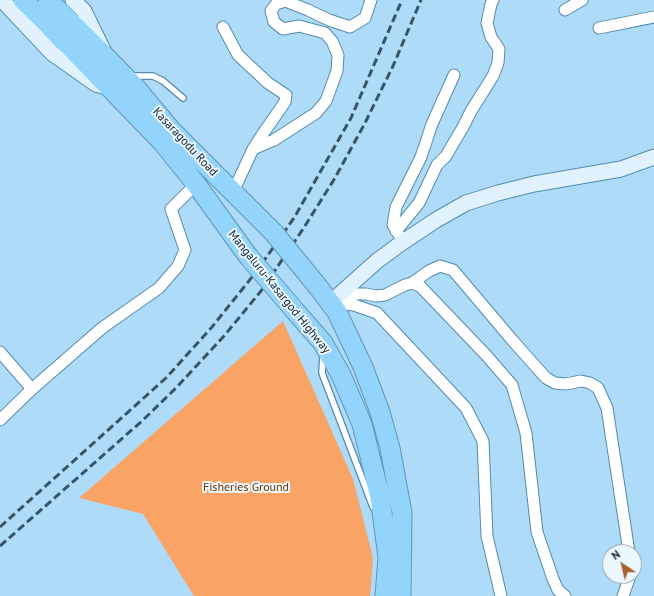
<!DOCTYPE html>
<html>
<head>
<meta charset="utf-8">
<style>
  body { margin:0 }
  #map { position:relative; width:654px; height:596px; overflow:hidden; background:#aedbf8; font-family:"PT Sans",sans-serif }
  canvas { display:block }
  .north { position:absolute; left:602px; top:544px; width:40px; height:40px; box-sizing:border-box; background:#ecf7fe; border:1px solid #92a2ac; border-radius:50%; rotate:325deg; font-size:11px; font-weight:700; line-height:16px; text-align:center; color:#0b2230 }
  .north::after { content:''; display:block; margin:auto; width:14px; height:18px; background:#a4622e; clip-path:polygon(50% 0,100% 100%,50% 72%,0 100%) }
</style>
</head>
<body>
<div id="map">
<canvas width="654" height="596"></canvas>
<div class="north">N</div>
</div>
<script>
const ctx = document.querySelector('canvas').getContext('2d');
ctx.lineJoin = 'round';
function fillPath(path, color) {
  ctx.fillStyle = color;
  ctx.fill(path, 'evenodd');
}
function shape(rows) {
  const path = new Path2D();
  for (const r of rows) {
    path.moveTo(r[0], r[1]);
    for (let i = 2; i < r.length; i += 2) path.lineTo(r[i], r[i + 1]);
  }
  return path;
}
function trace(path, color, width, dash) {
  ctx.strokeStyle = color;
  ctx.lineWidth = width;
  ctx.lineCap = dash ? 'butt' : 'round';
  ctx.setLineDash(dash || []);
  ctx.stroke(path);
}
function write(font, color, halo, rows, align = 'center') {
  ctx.font = font + ' "PT Sans",sans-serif';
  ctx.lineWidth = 4;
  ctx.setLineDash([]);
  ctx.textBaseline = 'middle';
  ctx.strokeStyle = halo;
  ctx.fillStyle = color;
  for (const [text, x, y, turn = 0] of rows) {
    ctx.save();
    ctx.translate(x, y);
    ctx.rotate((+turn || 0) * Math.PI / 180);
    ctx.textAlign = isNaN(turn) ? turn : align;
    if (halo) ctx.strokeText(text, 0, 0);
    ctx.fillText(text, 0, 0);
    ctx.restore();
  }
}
fillPath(shape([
  [283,321,353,479,373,558,370,596,194,596,143,514,79,498]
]), '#f9a465');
const lane = shape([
  [131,76,153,76,163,81,183,98],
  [323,355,322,373,373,507]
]);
const street = shape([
  [565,10,582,0],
  [223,27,238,55,268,83,286,95,285,102,262,135,253,149,233,192],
  [599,28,654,17],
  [253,149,274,140,316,113,326,101,337,71,338,55,332,41,325,33,299,26,283,29,274,22,271,11,276,4,285,1,308,10,329,20,350,27,365,18,371,0],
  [396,231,419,203,437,165,446,156,463,127,471,111,493,76,498,63,499,49,491,37,487,23,491,4,493,0],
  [399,235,393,225,396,207,421,157,432,124,454,75],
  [412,283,429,271,440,266,453,270,513,341,546,378,555,383,566,384,581,381,590,383,598,388,607,408,629,552],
  [335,301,355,294,366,294,376,296,385,295,405,285,412,283,420,286,486,355,512,385,526,433,537,532,553,579,558,590,565,596],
  [337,303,354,305,377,313,466,408,483,441,487,536,501,596],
  [0,352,32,389,102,328,159,288,178,266,185,250,171,209,196,184],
  [0,420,32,389],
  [623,596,630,576]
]);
const secondary = shape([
  [2,0,52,53,96,84,103,86],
  [73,0,84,11,103,50],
  [330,303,377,261,400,244,436,220,466,203,498,193,534,184,621,169,654,157]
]);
const highway = shape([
  [23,0,50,26,163,143,196,184,248,256],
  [48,0,106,57,136,88,172,131,274,233],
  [319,288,337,312,363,367,380,412,390,448,402,513,401,596],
  [296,312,323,343,341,375,362,424,380,497,388,557,385,596]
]);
trace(lane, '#538bac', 8);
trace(street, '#538bac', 13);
trace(secondary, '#538bac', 17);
trace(highway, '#6396b5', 21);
trace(lane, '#fff', 5.5);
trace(street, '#fff', 11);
trace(secondary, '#dff2fe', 15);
trace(highway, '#93d4fc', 19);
trace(shape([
  [0,527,166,378,212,327,256,272,294,218,351,118,402,0],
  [0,546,142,421,176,388,224,336,261,291,303,229,335,178,365,123,393,66,421,0]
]), '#385567', 3, [8, 4]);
const highwayBridge = shape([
  [274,233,319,288],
  [248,256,296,312]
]);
trace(highwayBridge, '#6396b5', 21, []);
trace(highwayBridge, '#93d4fc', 19);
write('12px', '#0b2230', '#ecf7fe', [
  ["Kasaragodu Road",185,142,47],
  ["Mangaluru-Kasargod Highway",279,292,51]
]);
write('12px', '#6d3600', '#ecf7fe', [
  ["Fisheries Ground",246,488]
]);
</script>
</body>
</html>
